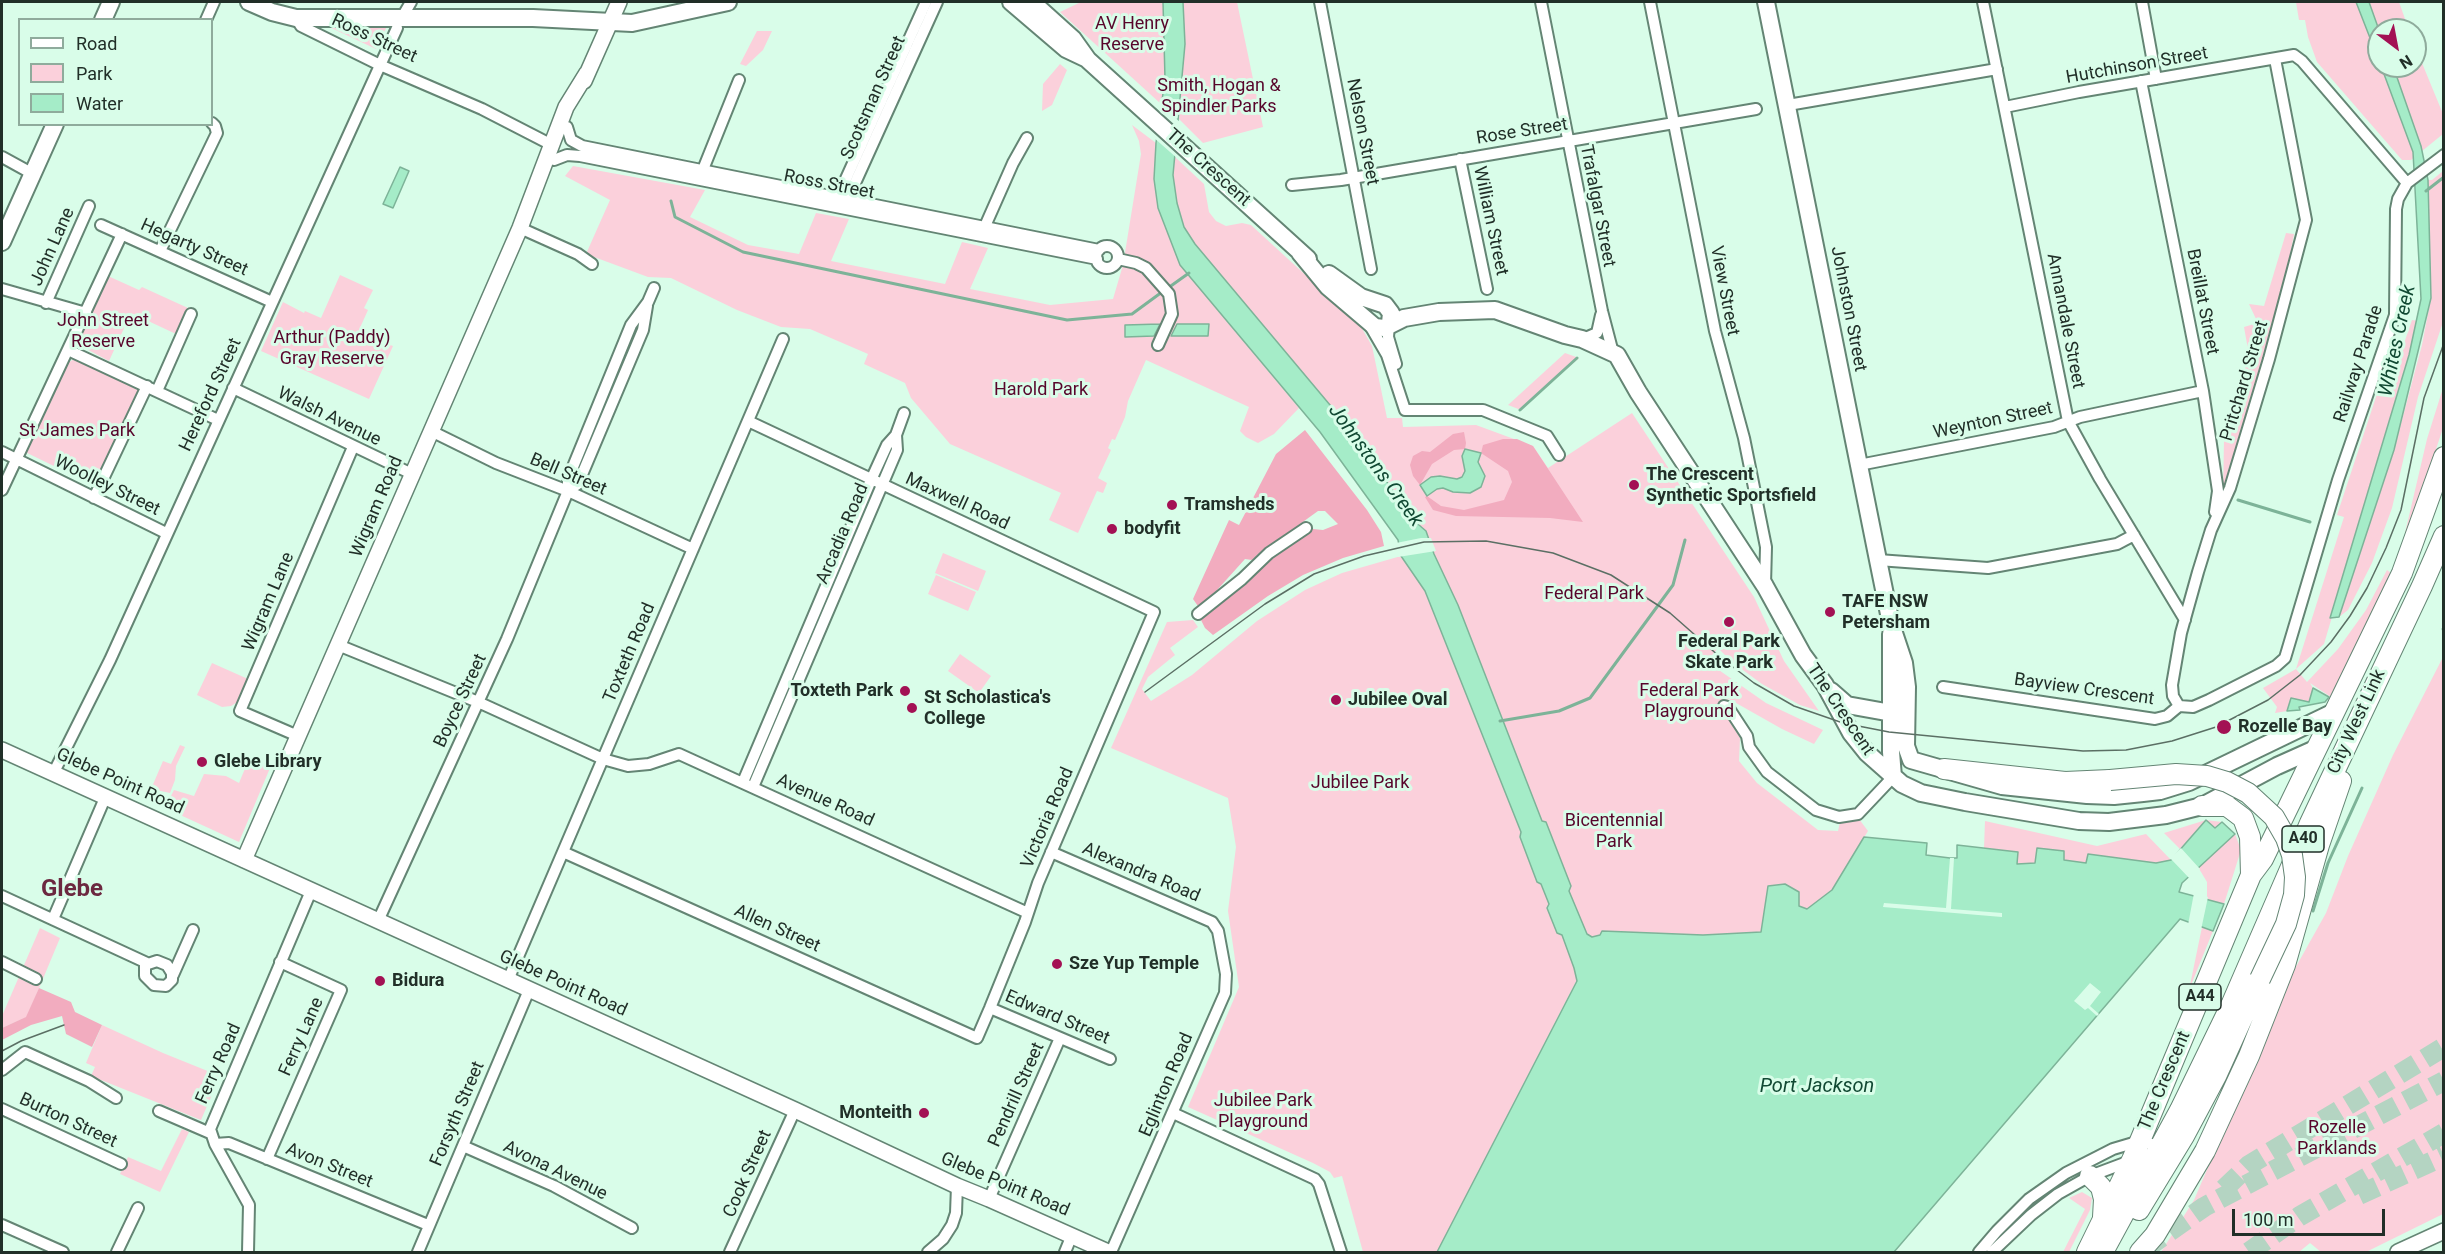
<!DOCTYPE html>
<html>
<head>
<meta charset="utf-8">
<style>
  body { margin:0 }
  #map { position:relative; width:2445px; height:1254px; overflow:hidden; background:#d9fde9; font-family:Roboto,sans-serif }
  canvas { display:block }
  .frame { position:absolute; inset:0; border:3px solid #212f28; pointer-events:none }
  .legend { position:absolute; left:18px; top:18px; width:195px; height:108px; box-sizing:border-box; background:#d9fde9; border:2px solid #8fab9c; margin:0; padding:8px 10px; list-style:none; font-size:18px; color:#212f28 }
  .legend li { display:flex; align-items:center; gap:12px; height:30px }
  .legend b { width:30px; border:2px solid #8fab9c }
  .north { position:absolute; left:2367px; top:18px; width:60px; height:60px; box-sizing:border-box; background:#d9fde9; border:2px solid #8fab9c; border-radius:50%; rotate:148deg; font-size:16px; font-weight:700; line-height:24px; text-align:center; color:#212f28 }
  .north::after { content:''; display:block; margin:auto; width:21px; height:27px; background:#a31154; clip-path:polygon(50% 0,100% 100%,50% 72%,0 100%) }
  .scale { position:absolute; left:2232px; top:1209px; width:153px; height:27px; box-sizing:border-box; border:3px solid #212f28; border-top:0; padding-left:8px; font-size:18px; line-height:21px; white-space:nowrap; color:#212f28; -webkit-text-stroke:4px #d9fde9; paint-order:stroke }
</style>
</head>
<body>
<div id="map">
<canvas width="2445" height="1254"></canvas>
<div class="frame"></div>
<ul class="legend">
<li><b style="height:8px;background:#fff"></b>Road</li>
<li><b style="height:16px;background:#fbd0db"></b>Park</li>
<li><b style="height:16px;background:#a5ecc8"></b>Water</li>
</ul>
<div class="north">N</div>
<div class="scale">100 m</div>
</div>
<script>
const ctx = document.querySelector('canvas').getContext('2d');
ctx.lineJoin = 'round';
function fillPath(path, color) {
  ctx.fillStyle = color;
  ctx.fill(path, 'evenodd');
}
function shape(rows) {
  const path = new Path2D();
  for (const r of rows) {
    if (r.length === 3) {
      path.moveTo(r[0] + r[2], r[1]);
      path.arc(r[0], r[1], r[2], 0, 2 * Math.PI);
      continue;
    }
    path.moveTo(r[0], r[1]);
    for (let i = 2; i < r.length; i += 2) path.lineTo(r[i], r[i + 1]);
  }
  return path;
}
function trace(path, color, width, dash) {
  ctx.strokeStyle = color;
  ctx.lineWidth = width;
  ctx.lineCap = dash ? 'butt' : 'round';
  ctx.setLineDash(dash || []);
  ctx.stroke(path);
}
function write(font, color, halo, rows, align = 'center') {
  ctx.font = font + ' Roboto,sans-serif';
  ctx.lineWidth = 6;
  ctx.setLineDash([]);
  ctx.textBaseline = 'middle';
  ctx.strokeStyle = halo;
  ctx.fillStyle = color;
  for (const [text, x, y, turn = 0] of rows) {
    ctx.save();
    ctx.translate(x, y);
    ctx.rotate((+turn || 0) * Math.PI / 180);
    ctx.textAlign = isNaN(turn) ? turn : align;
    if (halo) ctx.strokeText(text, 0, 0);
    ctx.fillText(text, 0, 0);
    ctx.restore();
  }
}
fillPath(shape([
  [1081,2,1163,2,1165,79,1161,104,1060,12],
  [1183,2,1237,2,1263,127,1203,143,1179,119,1185,44],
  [2296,2,2399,2,2409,30,2379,30,2379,66,2415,66,2415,46,2443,114,2443,134,2411,160,2402,160,2317,62,2308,37,2305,20,2299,20],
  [388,24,376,49,325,25],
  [757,31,772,31,763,50,746,66,740,64],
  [1060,64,1067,70,1052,105,1042,111,1043,84],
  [1132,125,1156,143,1154,179,1180,265,1299,408,1274,434,1258,443,1246,437,1240,431,1249,407,1146,360,1128,401,1125,417,1115,440,1112,439,1108,448,1111,450,1098,478,1107,483,1103,493,1097,491,1078,533,1049,520,1061,493,950,444,911,398,905,383,864,364,868,354,810,329,781,327,737,310,671,278,648,277,586,254,610,200,565,176,573,166,705,190,690,217,748,245,799,254,816,213,849,219,831,261,945,284,962,242,988,248,970,289,1050,305,1113,299,1123,265,1141,154,1139,141],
  [1175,157,1204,184,1209,212,1216,221,1226,226,1242,223,1251,225,1360,325,1372,346,1387,418,1402,418,1403,427,1476,425,1533,446,1548,468,1632,413,1754,597,1784,661,1819,711,1800,705,1762,684,1732,662,1718,648,1708,660,1713,671,1716,668,1766,703,1823,730,1814,744,1782,729,1729,699,1723,702,1726,714,1740,738,1739,761,1757,783,1818,830,1838,831,1840,822,1859,819,1868,831,1832,890,1824,898,1807,909,1799,906,1798,892,1785,884,1761,932,1703,935,1602,931,1437,1252,1363,1252,1342,1176,1334,1178,1330,1172,1313,1163,1188,1107,1239,987,1228,911,1236,847,1228,798,1111,748,1167,622,1193,620,1198,627,1170,648,1175,655,1148,677,1142,689,1151,701,1192,675,1257,621,1305,590,1342,573,1401,556,1425,591,1505,790,1503,720,1458,605,1434,554,1426,531,1413,519,1356,436,1195,244,1184,227,1177,203,1173,175],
  [2443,171,2443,322,2418,397,2392,508,2372,563,2348,610,2339,617,2394,450,2422,345,2431,298,2428,180,2432,180],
  [2286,233,2294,234,2285,282,2223,495,2224,440,2249,355,2244,327,2254,324,2256,319,2249,304,2264,306],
  [340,275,373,290,364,308,368,310,359,330,373,337,373,339,393,346,369,399,261,351,283,302,304,313,305,311,321,318],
  [108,276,139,290,142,287,188,308,176,334,131,313,109,361,79,345,78,342],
  [2412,320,2418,321,2409,355,2324,644,2296,669,2307,682,2338,649,2366,610,2387,570,2391,573,2343,681,2331,697,2310,683,2313,688,2309,702,2291,698,2287,711,2275,713,2277,707,2263,688,2296,669,2344,517,2337,515,2377,394,2386,396],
  [1565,353,1579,358,1521,410,1508,405],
  [76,358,141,389,95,486,23,451,66,364],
  [2443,388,2443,428,2408,534,2405,533,2427,439],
  [943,553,986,571,978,591,935,573],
  [936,575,976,592,968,611,928,594],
  [960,654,991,676,979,693,948,671],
  [2443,657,2443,1214,2366,1252,2321,1252,2310,1243,2299,1252,2161,1252,2194,1200,2288,981,2326,913,2348,856,2393,755],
  [212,663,248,679,239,701,231,706,222,707,197,695],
  [180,745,185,747,176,766,175,780,170,793,151,789,163,761,171,764],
  [249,759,270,768,239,842,165,808,174,790,194,796,204,774,226,776,239,783],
  [2206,820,2222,822,2215,828,2206,820,2180,849,2164,833],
  [1985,821,2097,846,2146,834,2171,860,2156,863,2089,854,2087,863,2063,860,2064,851,2037,848,2035,863,2017,864,1984,848],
  [2235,834,2241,850,2224,904,2207,900,2207,882,2198,867],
  [2202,927,2213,931,2189,990],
  [40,928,60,938,27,1017,2,1028,2,1016],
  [102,1025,163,1053,220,1076,201,1120,91,1076,95,1067,86,1063],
  [182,1129,189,1132,160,1192,120,1174,128,1157,161,1171],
  [2082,1192,2092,1198,2090,1210,2069,1252,2063,1252,2085,1209,2069,1198]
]), '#fbd0db');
fillPath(shape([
  [1305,430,1367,510,1381,532,1384,546,1343,558,1303,575,1268,596,1213,635,1205,628,1199,616,1295,539,1313,529,1323,530,1338,524,1325,511,1318,511,1300,524,1303,528,1265,548,1252,560,1245,559,1200,609,1193,599,1229,520,1239,525,1276,454],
  [1464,432,1466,443,1465,449,1454,450,1432,464,1420,485,1413,476,1410,465,1413,456,1422,451,1430,452,1453,434],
  [1503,439,1517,439,1533,446,1583,522,1550,518,1456,516,1433,510,1425,497,1427,496,1441,506,1464,510,1504,500,1512,482,1508,471,1481,453,1483,445],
  [39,988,71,1002,75,1012,102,1025,92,1047,66,1034,62,1016,31,1025,2,1040,2,1028,26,1017]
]), '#f2acbf');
const water = shape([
  [1163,2,1183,2,1185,44,1173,175,1177,203,1184,227,1195,244,1356,436,1412,519,1426,531,1434,554,1458,605,1542,821,1546,822,1571,886,1569,891,1587,934,1592,937,1600,935,1602,931,1703,935,1761,932,1768,886,1785,884,1799,892,1799,906,1807,909,1832,890,1864,837,1927,843,1926,855,1950,858,1957,858,1957,845,2018,852,2017,864,2035,863,2037,848,2064,851,2064,860,2086,863,2088,854,2156,863,2171,860,2206,820,2215,828,2222,822,2235,834,2182,883,2179,892,2224,904,2213,931,2180,919,1894,1252,1437,1252,1577,981,1574,968,1562,935,1557,933,1547,908,1549,904,1541,884,1537,882,1520,837,1521,832,1425,591,1401,556,1398,540,1320,432,1180,265,1158,208,1154,179,1156,143,1165,79,1163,2],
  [2356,2,2369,2,2379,30,2379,61,2356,2],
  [2381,66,2393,66,2421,146,2428,180,2431,298,2394,450,2339,617,2330,618,2409,355,2421,299,2413,152,2381,66],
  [400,167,409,171,393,208,383,204,400,167],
  [1160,324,1154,336,1125,337,1125,325,1160,324],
  [1177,324,1209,324,1208,336,1171,336,1177,324],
  [1465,449,1481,453,1478,462,1485,476,1481,487,1470,493,1453,492,1443,488,1437,489,1427,496,1420,485,1431,477,1440,476,1457,479,1462,477,1465,471,1462,456,1465,449],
  [2313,688,2329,697,2325,702,2299,707,2300,710,2287,711,2291,698,2309,702,2313,688]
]);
fillPath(water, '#a5ecc8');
trace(water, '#7db398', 1.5);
fillPath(shape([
  [1160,104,1182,124,1178,159,1153,137],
  [1421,538,1431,538,1436,551,1398,557,1396,543],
  [2181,848,2200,869,2190,879,2170,858],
  [1950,858,1954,858,1951,909,2002,913,2002,917,1883,907,1884,903,1946,908],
  [2194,893,2208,897,2201,930,2188,925],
  [2090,983,2101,992,2090,1006,2099,1014,2097,1016,2088,1008,2085,1010,2074,1001]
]), '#d9fde9');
trace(shape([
  [2426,191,2444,177],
  [671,201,675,217,743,252,1067,320,1132,314,1162,292],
  [1168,288,1189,273],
  [1520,410,1577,358],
  [2238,500,2310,522],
  [2443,629,2444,629],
  [1500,721,1559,711,1590,698,1673,585,1685,540],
  [2313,911,2328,863,2362,788]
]), '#7db398', 3);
trace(shape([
  [2224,1189,2249,1165,2444,1047],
  [2359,1195,2444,1156],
  [2145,1249,2204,1207,2444,1081],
  [2249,1252,2300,1216,2444,1133]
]), '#b4d4c2', 20, [20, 10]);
const street = shape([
  [1320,2,1371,269],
  [1541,2,1602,311,1613,353],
  [1650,2,1715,331,1744,438,1766,547,1765,585],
  [1983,2,2068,421,2100,479,2185,620],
  [2142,2,2156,79],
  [296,18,301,26,380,65,482,109,550,144],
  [401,19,411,2],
  [206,20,214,2],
  [2141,81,2203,391,2218,491,2215,512],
  [1788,105,1997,69],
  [2005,107,2079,92,2294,55,2302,61,2407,183],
  [567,127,571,140,582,146,1099,250],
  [2,157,33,174],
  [1460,159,1487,289],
  [554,160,567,155,580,156,1097,259],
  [700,177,739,80],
  [1292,185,1341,180,1756,109],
  [835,203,926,2],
  [846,203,937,2],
  [101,225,272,302],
  [520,228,578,254,592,264],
  [982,233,1013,163,1027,138],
  [1107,257,11],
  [160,251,217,133,215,126,212,123],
  [1118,259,1136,263,1146,268,1169,294,1172,314,1158,345],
  [2,289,86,313],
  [46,303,89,206],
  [1369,324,1387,355,1405,410,1483,410,1547,436,1559,455],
  [1389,324,1388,337,1396,364],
  [1583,339,1597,333,1601,315],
  [68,350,218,420],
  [233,388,412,474],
  [157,391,191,314],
  [431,431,496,463,568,491,693,549],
  [2,452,166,533],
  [1859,465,2054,427,2080,417,2203,391],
  [2,490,122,234],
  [568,491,578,484,643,330,647,306],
  [94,498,147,386],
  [1878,560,1988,568,2117,544,2134,535],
  [1198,614,1242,579,1269,553,1306,528],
  [338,645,478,702,603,759,628,766,649,764,679,754,1028,913],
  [1943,687,2155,719,2167,716,2179,706],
  [1724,706,1728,707,1747,736,1749,747,1767,772,1816,810,1839,817,1858,814,1893,777],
  [2179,706,2173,696,2172,685,2181,633,2198,572,2211,530,2230,488,2269,359,2306,220,2275,59],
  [2179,706,2193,707,2209,700,2276,666,2285,658,2338,480,2395,315,2396,209,2398,199,2407,183,2444,155],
  [298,736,240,711,353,447],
  [53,774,110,660,397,28],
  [743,782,871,480,887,445,896,435,904,413],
  [753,787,897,450,896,435],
  [563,852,977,1038,990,1008,1025,922,1038,883,1154,612,748,421],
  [1051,852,1212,922,1218,931,1226,974,1225,993,1111,1252],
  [2,896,147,963],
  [53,919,105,798],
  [378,921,507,639,568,491,568,479,631,325,648,302,654,288],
  [157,961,167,965,172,973,172,980,166,986,154,985,145,976,145,965,157,961],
  [2,962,36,979],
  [173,975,193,930],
  [508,980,783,339],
  [990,1008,1110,1059],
  [2,1070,25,1052,89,1081,116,1098],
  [2,1109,121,1164],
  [159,1111,210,1133],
  [1173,1113,1315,1179,1319,1184,1341,1252],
  [215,1144,229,1143,428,1225],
  [463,1146,554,1186,632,1228],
  [267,1159,341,990,280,962],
  [989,1199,1060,1038],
  [2,1225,63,1252],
  [117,1252,138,1208],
  [248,1252,249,1205,215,1144,210,1129,311,891],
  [418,1252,529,990],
  [730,1252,795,1110],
  [928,1252,943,1239,952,1225,956,1213,957,1186],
  [1065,1252,1072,1235],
  [1979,1252,1997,1231,2029,1199,2066,1173,2113,1149,2140,1141,2160,1146],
  [1992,1252,2031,1215,2058,1194,2090,1176,2130,1161]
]);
const secondary = shape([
  [584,81,619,2],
  [2,750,795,1110,957,1186,989,1199,1108,1252],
  [244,860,520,228,566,107,587,73],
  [2398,1252,2444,1231]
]);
const primary = shape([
  [249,2,272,12,296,18,533,18,632,23,728,2],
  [1011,2,1066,49,1085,58],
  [1032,2,1073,39,1088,60,1308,259],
  [1766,2,1878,560,1891,624,1904,663,1907,687,1906,746,1911,760,2002,786,2087,795,2114,796,2143,793,2160,791,2189,782,2334,712],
  [103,20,111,2],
  [2,242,55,124],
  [1300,253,1328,287,1375,327,1384,328,1404,318,1439,312,1495,310,1565,335,1582,339,1617,355,1638,392,1765,586,1803,655,1825,685,1851,733,1867,753,1902,784,1921,793,1965,802,2079,821,2109,822,2166,815,2202,806,2277,766,2315,749],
  [1329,274,1361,297,1385,305,1391,313,1390,323],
  [1891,634,1891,752,1893,777],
  [1831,691,1847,705,1886,712,1900,719]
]);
const highway = shape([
  [1944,769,2065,782,2110,780],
  [2202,806,2227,806,2243,818,2250,837,2251,875],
  [2090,1176,2101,1187,2104,1199,2103,1217],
  [2139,1210,2184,1136,2216,1076,2260,979],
  [2087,1252,2132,1160,2251,875,2263,859,2402,573,2444,457],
  [2103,1252,2180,1110,2232,1003,2310,823,2422,586,2444,536],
  [2140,1252,2155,1235,2205,1151,2249,1056,2285,965,2319,845,2341,781]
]);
trace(street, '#648574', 14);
trace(secondary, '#648574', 18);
trace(primary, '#648574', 20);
trace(highway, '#648574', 22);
trace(street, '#fff', 10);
trace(secondary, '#fff', 15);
trace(primary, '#fff', 16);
trace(highway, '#fff', 20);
trace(shape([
  [1145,692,1265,604,1314,574,1364,556,1424,542,1486,541,1553,553,1611,575,1670,613,1720,657,1754,683,1794,706,1843,723,1889,732,2083,751,2126,750,2172,741,2216,727,2268,700,2300,675,2331,642,2350,616,2367,588,2386,548,2401,510,2424,398,2444,343],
  [2,1051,21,1041,64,1025]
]), '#5b6f64', 1.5);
const highwayBridge = shape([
  [2110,780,2176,774,2207,776,2227,782,2248,793,2274,817,2286,838,2292,855,2295,877,2294,895,2286,924,2260,979]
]);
trace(highwayBridge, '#648574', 22, []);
trace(highwayBridge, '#fff', 20);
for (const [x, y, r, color] of [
  [1634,485,6,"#a31154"],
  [1172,505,6,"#a31154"],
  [1112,529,6,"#a31154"],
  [1830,612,6,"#a31154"],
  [1729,622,6,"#a31154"],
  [905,691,6,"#a31154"],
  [1336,700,6,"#a31154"],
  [912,708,6,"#a31154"],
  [2224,727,8,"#a31154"],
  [202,762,6,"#a31154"],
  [1057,964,6,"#a31154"],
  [380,981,6,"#a31154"],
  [924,1113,6,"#a31154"]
]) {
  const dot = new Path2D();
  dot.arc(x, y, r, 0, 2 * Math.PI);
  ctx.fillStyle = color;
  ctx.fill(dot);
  trace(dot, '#d9fde9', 2);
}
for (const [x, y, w] of [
  [2303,839,42],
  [2200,997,42]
]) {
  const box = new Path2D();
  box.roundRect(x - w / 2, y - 13, w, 26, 4.5);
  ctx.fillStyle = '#d9fde9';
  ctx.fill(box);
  trace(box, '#212f28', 1.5);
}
write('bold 16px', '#212f28', null, [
  ["A40",2303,839],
  ["A44",2200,997]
]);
write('18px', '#58052b', '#d9fde9', [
  ["AV Henry",1132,24],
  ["Reserve",1132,45],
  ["Smith, Hogan &",1219,86],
  ["Spindler Parks",1219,107],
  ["John Street",103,321],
  ["Reserve",103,342],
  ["Arthur (Paddy)",332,338],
  ["Gray Reserve",332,359],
  ["Harold Park",1041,390],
  ["St James Park",77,431],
  ["Federal Park",1594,594],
  ["Federal Park",1689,691],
  ["Playground",1689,712],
  ["Jubilee Park",1360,783],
  ["Bicentennial",1614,821],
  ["Park",1614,842],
  ["Jubilee Park",1263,1101],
  ["Playground",1263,1122],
  ["Rozelle",2337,1128],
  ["Parklands",2337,1149]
]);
write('18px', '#212f28', '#d9fde9', [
  ["Ross Street",374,39,25],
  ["Hutchinson Street",2137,66,-10],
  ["Scotsman Street",874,98,-66],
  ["Nelson Street",1362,132,79],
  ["Rose Street",1522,132,-9],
  ["The Crescent",1208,168,42],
  ["Ross Street",829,185,11],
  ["Trafalgar Street",1597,206,79],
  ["William Street",1490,221,78],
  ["John Lane",53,247,-66],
  ["Hegarty Street",194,248,24],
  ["View Street",1724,291,79],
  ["Breillat Street",2202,302,79],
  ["Johnston Street",1848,309,79],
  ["Annandale Street",2065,321,79],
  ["Railway Parade",2359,364,-72],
  ["Pritchard Street",2245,381,-73],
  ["Hereford Street",211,395,-65],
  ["Walsh Avenue",329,417,26],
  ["Weynton Street",1993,421,-12],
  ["Bell Street",568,475,23],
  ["Woolley Street",107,486,26],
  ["Maxwell Road",957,502,25],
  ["Wigram Road",377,507,-67],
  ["Arcadia Road",843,534,-67],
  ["Wigram Lane",269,602,-67],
  ["Toxteth Road",630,653,-67],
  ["Bayview Crescent",2084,690,8],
  ["Boyce Street",461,701,-65],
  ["The Crescent",1840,710,56],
  ["City West Link",2357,722,-65],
  ["Glebe Point Road",120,782,24],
  ["Avenue Road",825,801,24],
  ["Victoria Road",1048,818,-67],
  ["Alexandra Road",1141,873,23],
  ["Allen Street",777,929,24],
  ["Glebe Point Road",563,984,24],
  ["Edward Street",1057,1018,23],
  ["Ferry Lane",302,1037,-66],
  ["Ferry Road",219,1064,-66],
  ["The Crescent",2165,1081,-67],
  ["Eglinton Road",1167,1085,-67],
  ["Pendrill Street",1017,1095,-66],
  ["Forsyth Street",458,1114,-67],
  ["Burton Street",68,1121,25],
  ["Avon Street",329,1166,22],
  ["Avona Avenue",555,1171,26],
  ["Cook Street",748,1174,-66],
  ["Glebe Point Road",1005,1185,23]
]);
write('bold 18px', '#212f28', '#d9fde9', [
  ["The Crescent",1646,475],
  ["Synthetic Sportsfield",1646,496],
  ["Tramsheds",1184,505],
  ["bodyfit",1124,529],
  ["TAFE NSW",1842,602],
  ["Petersham",1842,623],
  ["Federal Park",1729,642,"center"],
  ["Skate Park",1729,663,"center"],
  ["Toxteth Park",893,691,"right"],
  ["St Scholastica's",924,698],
  ["College",924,719],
  ["Jubilee Oval",1348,700],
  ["Rozelle Bay",2238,727],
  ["Glebe Library",214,762],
  ["Sze Yup Temple",1069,964],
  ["Bidura",392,981],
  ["Monteith",912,1113,"right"]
], 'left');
write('italic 20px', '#114933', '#d9fde9', [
  ["Whites Creek",2398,341,-78],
  ["Johnstons Creek",1375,466,54],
  ["Port Jackson",1817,1087]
]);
write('bold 24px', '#6c2840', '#d9fde9', [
  ["Glebe",72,890]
]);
</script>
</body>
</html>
